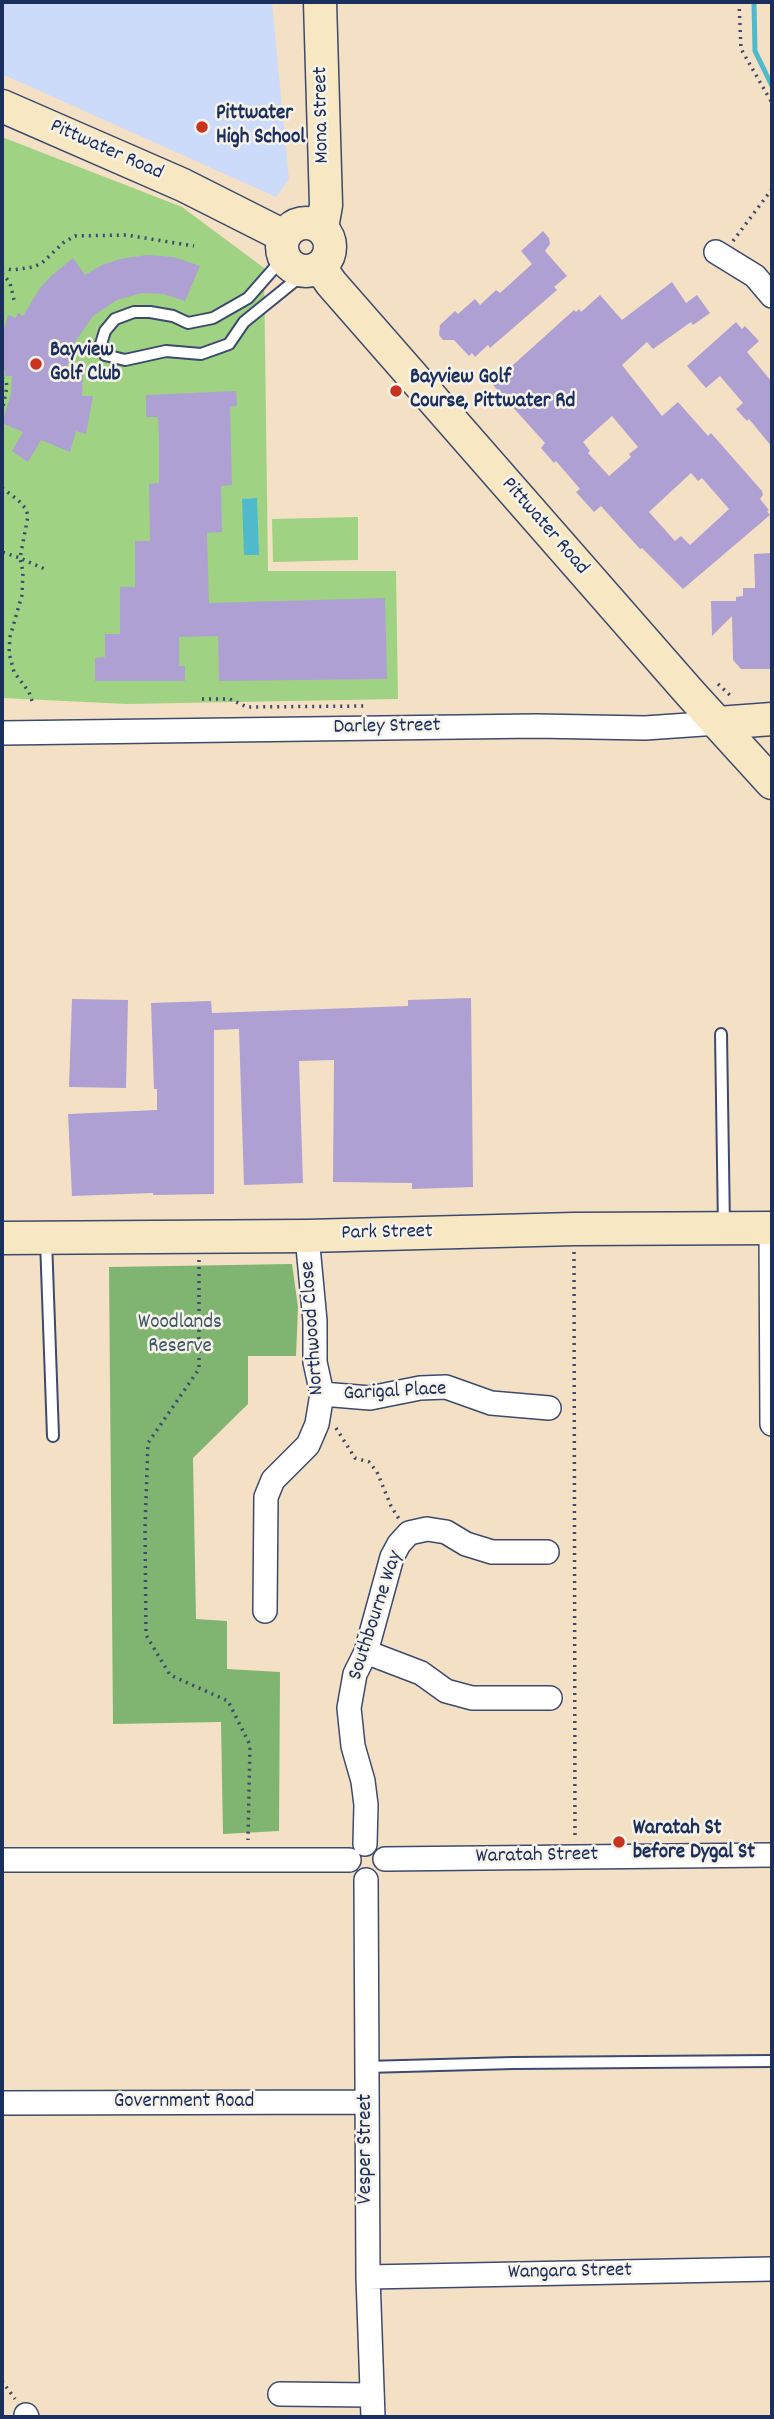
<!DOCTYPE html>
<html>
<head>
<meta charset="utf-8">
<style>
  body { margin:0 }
  #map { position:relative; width:774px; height:2419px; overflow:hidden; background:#f4e0c5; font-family:Dekko,sans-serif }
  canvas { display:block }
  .frame { position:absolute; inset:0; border:4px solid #1b2f5e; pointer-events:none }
</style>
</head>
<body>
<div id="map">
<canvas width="774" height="2419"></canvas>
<div class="frame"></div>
</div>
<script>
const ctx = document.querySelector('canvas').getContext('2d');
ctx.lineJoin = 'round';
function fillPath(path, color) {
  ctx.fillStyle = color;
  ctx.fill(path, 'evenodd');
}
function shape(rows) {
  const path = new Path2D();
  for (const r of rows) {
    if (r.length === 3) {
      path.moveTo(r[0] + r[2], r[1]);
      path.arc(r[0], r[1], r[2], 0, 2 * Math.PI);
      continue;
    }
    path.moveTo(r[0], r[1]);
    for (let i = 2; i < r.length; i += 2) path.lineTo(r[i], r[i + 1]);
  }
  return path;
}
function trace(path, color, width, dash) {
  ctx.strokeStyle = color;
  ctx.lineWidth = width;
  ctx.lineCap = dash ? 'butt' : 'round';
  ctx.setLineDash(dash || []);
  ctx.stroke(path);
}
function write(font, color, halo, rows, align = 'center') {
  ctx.font = font + ' Dekko,sans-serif';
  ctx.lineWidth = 5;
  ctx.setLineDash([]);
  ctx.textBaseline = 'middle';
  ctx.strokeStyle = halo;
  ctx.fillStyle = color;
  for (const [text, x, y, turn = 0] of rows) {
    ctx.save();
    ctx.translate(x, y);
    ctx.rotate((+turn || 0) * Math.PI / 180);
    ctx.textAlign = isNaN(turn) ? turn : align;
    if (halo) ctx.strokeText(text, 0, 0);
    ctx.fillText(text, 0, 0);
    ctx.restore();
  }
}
fillPath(shape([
  [2,2,272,2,289,179,276,197,2,74]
]), '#ccdbf9');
fillPath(shape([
  [2,137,182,207,264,268,268,571,396,571,398,699,127,704,2,698],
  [358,517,358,560,273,562,272,519]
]), '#9fd383');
fillPath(shape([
  [292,1264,298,1307,296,1356,248,1356,248,1404,193,1458,196,1619,227,1621,227,1669,280,1672,279,1831,223,1834,221,1722,113,1724,109,1267]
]), '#7fb571');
fillPath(shape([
  [257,498,259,555,244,555,242,499]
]), '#4fbacc');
trace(shape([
  [754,2,755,51,772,86]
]), '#4fbacc', 5);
fillPath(shape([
  [543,231,549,238,550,244,545,251,567,276,554,287,557,290,490,348,488,345,475,357,472,353,469,356,454,340,443,340,439,335,440,325,455,311,458,314,475,299,480,305,496,290,500,293,532,264,521,251],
  [147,255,174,257,200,266,185,301,164,294,142,293,117,300,93,316,75,342,65,374,83,372,82,396,93,396,86,434,76,431,70,452,41,440,28,462,12,451,23,432,2,423,11,394,12,376,5,376,5,370,2,370,2,336,8,315,16,318,18,313,23,316,40,288,51,276,73,258,85,275,102,265,120,259],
  [672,282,686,303,697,295,710,313,693,325,691,322,653,349,647,342,622,365,662,416,678,402,708,436,711,433,762,491,763,495,760,499,769,510,767,511,770,515,683,589,642,548,640,549,601,506,594,512,576,492,580,489,556,461,554,463,541,448,545,443,492,384,574,310,576,312,579,309,581,312,600,295,622,320],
  [612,416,638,447,629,454,631,457,609,476,588,453,590,451,583,442],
  [691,473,698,481,702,478,729,509,690,545,681,536,675,541,649,512],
  [736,322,742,329,745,326,759,341,747,352,772,382,772,447,749,419,747,421,736,409,743,403,720,376,706,388,687,366],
  [236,391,237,406,230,407,232,485,221,486,222,532,207,533,209,603,385,598,387,679,219,681,218,636,179,637,179,666,185,666,185,681,95,681,95,658,105,657,105,634,120,634,120,587,135,587,135,541,150,541,149,484,159,483,159,438,158,417,146,417,146,395],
  [771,553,772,669,741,669,733,660,732,616,712,636,711,601,736,601,736,597,743,596,743,588,755,588,754,554],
  [471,998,473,1187,412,1189,412,1183,333,1182,334,1060,299,1061,303,1183,244,1185,239,1029,214,1030,214,1194,153,1195,153,1193,72,1196,68,1114,157,1110,157,1089,154,1089,151,1003,211,1001,212,1013,408,1006,408,1000],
  [72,999,128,1000,126,1088,69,1087]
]), '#aea0d2');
const lane = shape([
  [284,257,248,298,213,318,188,323,173,316,150,312,134,312,115,319,105,331,101,344,105,355,125,360,166,351,201,354,229,344,244,322,307,271],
  [721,1034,724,1227],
  [46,1240,53,1436],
  [366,2067,513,2063,772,2061]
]);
const street = shape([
  [716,252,755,276,772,296],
  [2,733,536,726,645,728,718,723],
  [771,1228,772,1424],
  [322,1394,370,1398,420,1388,446,1387,491,1403,549,1408],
  [265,1611,266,1497,273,1480,308,1445,317,1424,322,1394,315,1362,315,1321,307,1236],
  [366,1652,421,1673,446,1691,472,1698,550,1698],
  [365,1844,366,1805,363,1781,353,1746,349,1708,355,1674,366,1652,392,1557,399,1544,409,1533,427,1529,446,1532,466,1544,492,1552,547,1552],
  [385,1859,772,1855],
  [2,1860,349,1860],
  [366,1880,368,2277,373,2417],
  [2,2103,366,2102],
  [368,2277,772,2269],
  [280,2394,371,2395],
  [26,2415,27,2417]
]);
const secondary = shape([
  [320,2,326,205,322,228],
  [2,106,183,185,284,236],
  [306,247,24],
  [320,267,331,283,690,693,772,783],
  [718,723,772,719],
  [2,1238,307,1236,574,1229,772,1228]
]);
trace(lane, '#3c4a6d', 14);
trace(street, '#3c4a6d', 26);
trace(secondary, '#3c4a6d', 35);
trace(shape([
  [739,2,741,49,772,103],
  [733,241,772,189],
  [2,268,13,270,33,267,42,263,63,243,75,236,126,235,194,246],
  [2,273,10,283,15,304],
  [2,378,6,381,7,387,2,411],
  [2,488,18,500,26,509,28,516,20,558,2,552],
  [718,684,732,697],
  [202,699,230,699,247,707,367,706],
  [32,701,29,692,14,672,9,653,10,637,22,595,23,572,20,558,47,570],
  [574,1252,575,1836],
  [199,1260,199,1369,148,1443,145,1528,146,1635,170,1675,228,1701,250,1745,248,1840],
  [336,1428,355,1458,369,1462,377,1472,391,1506,399,1519],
  [2,2381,15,2399]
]), '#3c4a6d', 3.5, [2, 5]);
trace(lane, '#fff', 10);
trace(street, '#fff', 23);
trace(secondary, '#f7e8c3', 32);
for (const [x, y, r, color] of [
  [202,127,7,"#c8321e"],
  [36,364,7,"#c8321e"],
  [396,391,7,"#c8321e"],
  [619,1842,7,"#c8321e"]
]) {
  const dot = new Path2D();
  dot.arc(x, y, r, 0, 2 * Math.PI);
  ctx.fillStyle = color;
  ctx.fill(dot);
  trace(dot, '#f7f3e8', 2.5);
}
write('bold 21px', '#1b2f5e', '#f7f3e8', [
  ["Pittwater",216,115],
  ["High School",216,139],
  ["Bayview",50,352],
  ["Golf Club",50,376],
  ["Bayview Golf",410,379],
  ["Course, Pittwater Rd",410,403],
  ["Waratah St",633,1830],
  ["before Dygal St",633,1854]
], 'left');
write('21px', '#1b2f5e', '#f7f3e8', [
  ["Mona Street",323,115,-91],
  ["Pittwater Road",106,151,24],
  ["Pittwater Road",544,527,49],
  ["Darley Street",387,728,-1],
  ["Park Street",387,1234,-1],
  ["Northwood Close",314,1328,-94],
  ["Garigal Place",395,1393,-3],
  ["Southbourne Way",377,1616,-72],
  ["Waratah Street",537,1857,-1],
  ["Government Road",184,2103],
  ["Vesper Street",367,2149,-90],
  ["Wangara Street",570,2273,-1]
]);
write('21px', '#3c5867', '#f7f3e8', [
  ["Woodlands",180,1324],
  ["Reserve",180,1348]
]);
</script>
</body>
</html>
